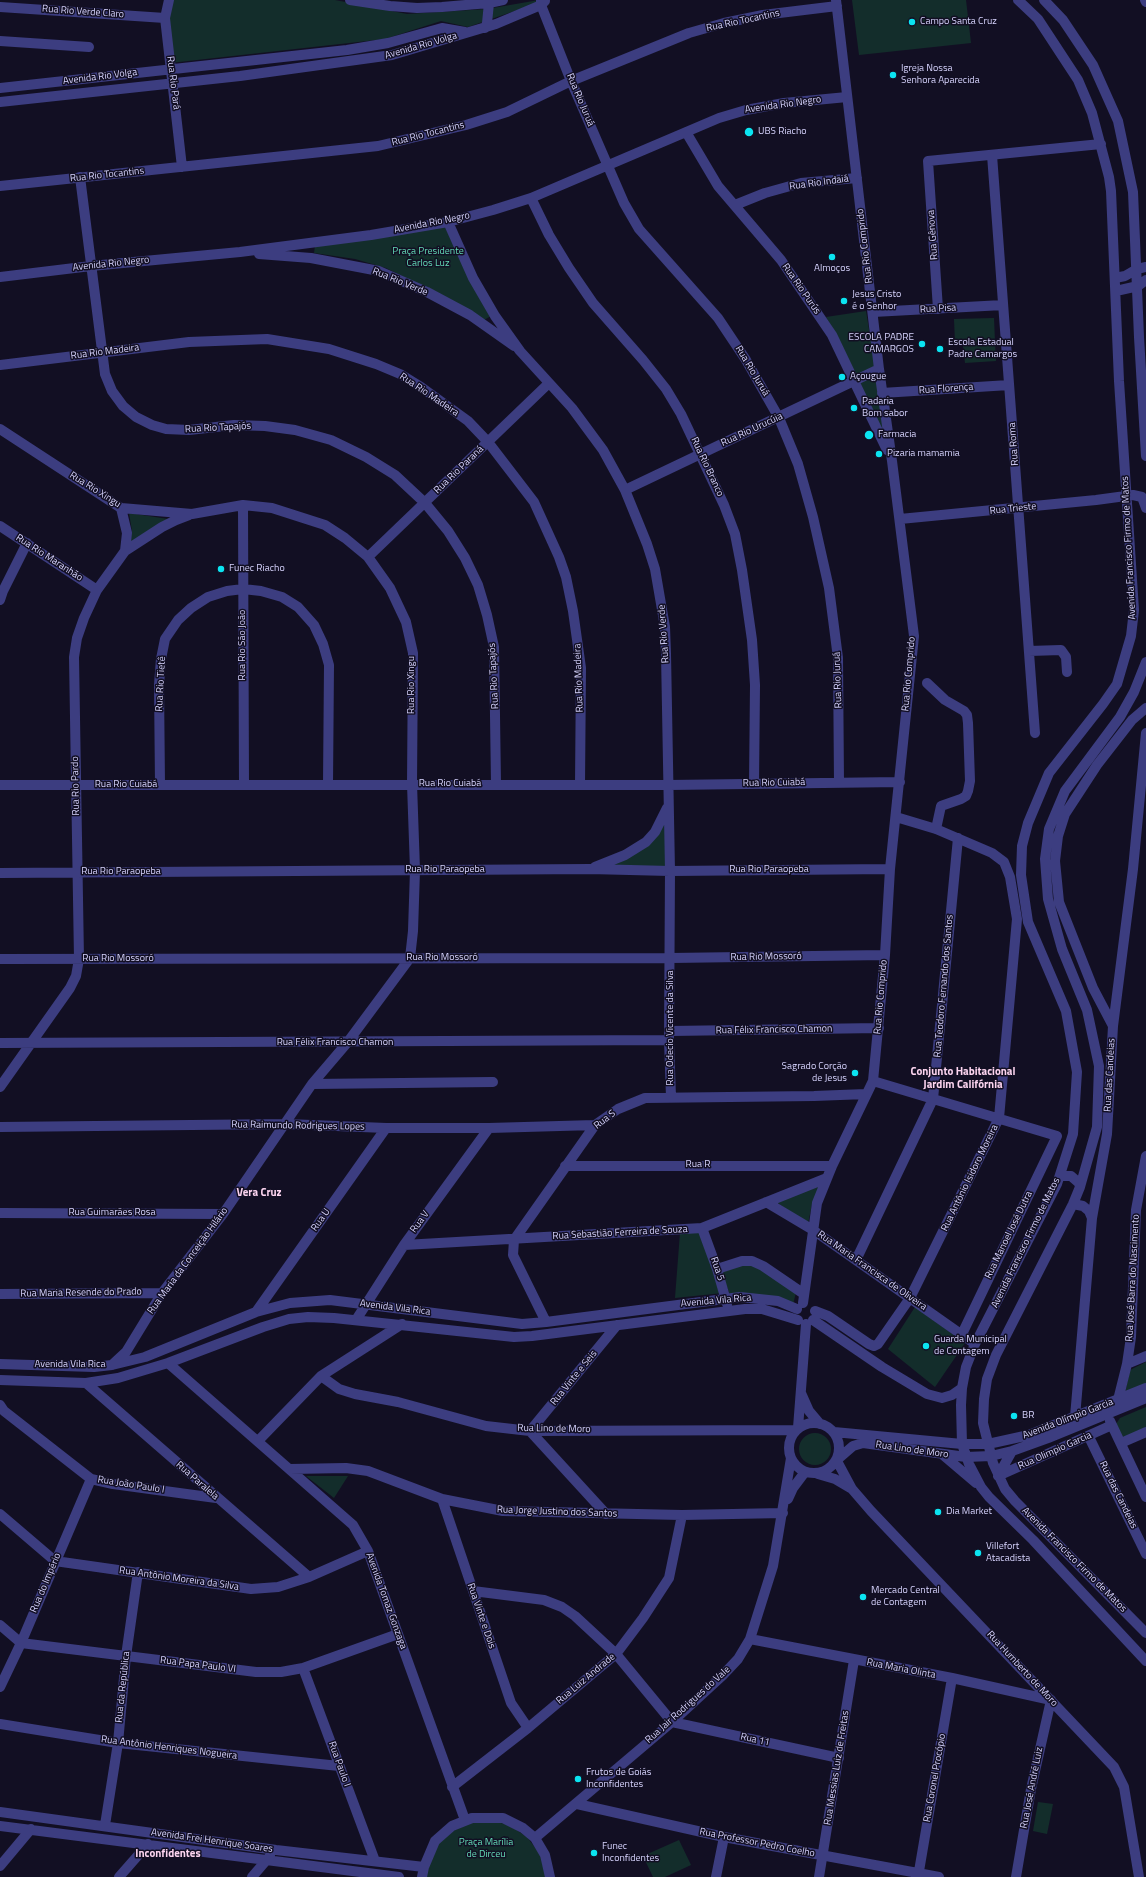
<!DOCTYPE html>
<html>
<head>
<meta charset="utf-8">
<style>
  body { margin:0 }
  canvas { display:block; background:#120f23 }
</style>
</head>
<body>
<canvas width="1146" height="1877"></canvas>
<script>
const ctx = document.querySelector('canvas').getContext('2d');
ctx.lineJoin = 'round';
function fillPath(path, color) {
  ctx.fillStyle = color;
  ctx.fill(path, 'evenodd');
}
function shape(rows) {
  const path = new Path2D();
  for (const r of rows) {
    if (r.length === 3) {
      path.moveTo(r[0] + r[2], r[1]);
      path.arc(r[0], r[1], r[2], 0, 2 * Math.PI);
      continue;
    }
    path.moveTo(r[0], r[1]);
    for (let i = 2; i < r.length; i += 2) path.lineTo(r[i], r[i + 1]);
  }
  return path;
}
function trace(path, color, width, dash) {
  ctx.strokeStyle = color;
  ctx.lineWidth = width;
  ctx.lineCap = dash ? 'butt' : 'round';
  ctx.setLineDash(dash || []);
  ctx.stroke(path);
}
function write(font, color, halo, rows, align = 'center') {
  ctx.font = font + ' "Titillium Web",sans-serif';
  ctx.lineWidth = 3;
  ctx.setLineDash([]);
  ctx.textBaseline = 'middle';
  ctx.strokeStyle = halo;
  ctx.fillStyle = color;
  for (const [text, x, y, turn = 0] of rows) {
    ctx.save();
    ctx.translate(x, y);
    ctx.rotate((+turn || 0) * Math.PI / 180);
    ctx.textAlign = isNaN(turn) ? turn : align;
    if (halo) ctx.strokeText(text, 0, 0);
    ctx.fillText(text, 0, 0);
    ctx.restore();
  }
}
fillPath(shape([
  [173,0,335,0,407,14,487,9,539,0,535,4,468,27,441,21,385,39,170,63,169,17],
  [852,0,966,0,971,43,859,55],
  [445,227,475,290,491,316,484,320,462,306,386,268,355,259,314,253,315,246],
  [866,311,875,366,856,376,837,336,826,317],
  [994,318,995,342,955,343,954,319],
  [995,344,996,361,965,363,963,346],
  [876,375,885,437,860,383],
  [129,513,168,519,130,544,132,531],
  [665,818,666,868,602,867,627,857],
  [823,1181,812,1204,808,1224,772,1199],
  [701,1231,723,1293,675,1298,680,1233],
  [752,1260,796,1292,793,1305,730,1295,721,1271],
  [915,1307,965,1343,935,1387,888,1349],
  [1146,1362,1146,1384,1125,1393,1130,1370],
  [1146,1407,1146,1430,1128,1438,1121,1436,1116,1424,1120,1418],
  [815,1449,16],
  [306,1476,348,1476,334,1498],
  [1038,1802,1053,1804,1047,1834,1033,1831],
  [489,1820,509,1825,527,1837,540,1854,546,1877,426,1877,434,1848,449,1833,468,1823],
  [679,1840,691,1865,665,1877,653,1877,643,1856]
]), '#132d2b');
trace(shape([
  [169,0,165,18,182,167],
  [350,0,390,6,417,8,442,7,489,3,503,0],
  [541,0,541,5,571,81,624,203,639,229,718,318,746,360,779,418,798,464,813,517,829,588,838,658,839,783],
  [1018,0,1038,19,1078,80,1092,113,1109,177,1111,191,1119,381,1134,610,1131,636,1117,684,1103,704,1049,773,1028,823,1022,846,1021,875,1028,922,1066,1011,1077,1072,1073,1134,1057,1184,975,1344,966,1367,962,1388,961,1405,962,1444,969,1464,981,1487,989,1497,1033,1540,1146,1661],
  [1044,0,1063,20,1093,65,1118,121,1133,192,1139,337,1146,456],
  [1145,0,1146,2],
  [0,7,165,18],
  [485,28,487,23,489,3,488,0],
  [0,41,89,47],
  [0,88,347,50,388,43,442,28,465,32],
  [0,102,240,76,392,55,496,24,541,5,545,1],
  [686,132,718,186,781,260,832,335,887,450],
  [992,155,1035,733],
  [80,177,105,374,112,391,123,406,136,417,152,425,166,429,189,430,234,425,265,426,295,430,331,440,366,457,395,475,425,503,448,531,465,558,478,585,487,615,494,647,496,784],
  [0,186,378,146,466,125,507,112,571,81,689,33,724,23,763,15,837,6],
  [531,198,549,235,569,268,593,303,643,360,666,389,681,414,724,505,735,534,742,570,752,640,755,685,754,783],
  [735,205,765,193,801,183,857,178],
  [448,222,473,278,495,316,520,351,572,408,603,450,625,490,647,544,655,569,665,627,666,654,670,871,669,1040,671,1097],
  [259,254,311,258,379,271,427,292,470,315,514,346],
  [0,277,91,266,240,252,371,235,448,222,493,210,531,198,719,118,746,110,784,103,847,97],
  [1115,278,1125,276,1137,269,1146,267],
  [1116,291,1138,286,1146,280],
  [938,309,928,161,1101,144],
  [873,312,1003,305],
  [0,365,189,342,267,339,329,349,376,364,400,374,421,387,468,421,488,442,534,502,559,557,566,577,573,611,581,668,580,784],
  [882,393,1009,385],
  [0,429,121,508,192,514,243,505,272,508,325,525,345,538,368,557,390,588,406,622,413,653,412,784,415,870,413,931,410,958,347,1043,312,1084,223,1214,162,1293,126,1352,112,1365],
  [625,490,879,369],
  [243,505,244,784],
  [121,508,127,533,125,551],
  [900,519,1096,500,1133,495,1142,497,1146,508],
  [0,526,97,590],
  [368,557,549,383],
  [0,600,3,591,27,543],
  [1029,651,1061,650,1066,657,1067,672],
  [1146,662,1134,692,1120,717,1065,791,1049,829,1045,859,1048,899,1062,949,1087,1010,1099,1066,1097,1127,1080,1187,1073,1204,996,1355,987,1379,984,1399,983,1423,993,1463,1005,1489,1015,1501,1146,1633],
  [927,683,945,700,964,711,967,715,968,723,970,781,968,791,966,796,961,799,941,806,936,829],
  [0,785,669,785,900,782],
  [160,785,159,685,161,659,165,639,178,620,191,608,208,597,227,591,243,589,261,591,282,597,298,607,314,625,323,644,329,665,328,784],
  [595,867,625,855,646,842,655,832,667,808],
  [0,873,590,869,670,871,890,869],
  [0,959,671,958,885,955],
  [1113,1026,1093,988,1059,902,1055,861,1058,836,1065,814,1097,765,1132,720,1146,708],
  [670,1031,879,1028],
  [0,1043,669,1040],
  [873,1081,1057,1136,962,1334],
  [312,1084,493,1082],
  [0,1087,70,988,76,976,79,959,74,657,77,638,84,618,97,590,125,551,162,527,176,520,189,515],
  [0,1127,287,1124,386,1128,489,1128,595,1125],
  [565,1166,832,1166],
  [1060,1176,1071,1176,1079,1183,1080,1187],
  [766,1202,813,1230,975,1344],
  [1073,1204,1083,1206,1089,1211,1092,1218],
  [0,1213,223,1214],
  [702,1228,717,1269,727,1304],
  [404,1245,702,1228,827,1178],
  [856,1260,933,1099,958,838],
  [717,1269,742,1261,752,1261,763,1266,804,1294],
  [0,1294,162,1293],
  [803,1303,817,1203,832,1166,873,1081,885,955,890,869,914,636,892,461,879,369,836,0],
  [815,1311,828,1316,869,1344,874,1346,878,1344,910,1298,999,1118,1017,919,1010,877,1004,862,992,853,936,829,896,817],
  [256,1312,386,1128],
  [356,1320,404,1245,489,1128],
  [813,1320,882,1367,927,1394,942,1398,952,1395,962,1388],
  [546,1322,513,1255,514,1240,595,1125,618,1109,645,1098,814,1096,866,1094],
  [168,1363,353,1525,368,1551,465,1820],
  [0,1364,94,1367,112,1365,145,1357,256,1312,290,1303,330,1300,522,1324,546,1322,740,1297,778,1301,797,1309],
  [1127,1364,1146,1356],
  [321,1376,339,1389,355,1394,398,1402,486,1426,530,1431,796,1430],
  [0,1380,86,1383,118,1378,168,1363,263,1327,289,1319,308,1317,334,1318,514,1337,532,1336,745,1309,762,1309,798,1320],
  [86,1383,309,1577],
  [801,1393,809,1411,820,1424],
  [1118,1400,1127,1364,1131,1337,1136,1210,1146,1156],
  [0,1405,4,1411,91,1479,113,1484,216,1498],
  [1075,1417,1092,1218,1107,1134,1113,1026,1133,869,1146,733],
  [1110,1421,1146,1497],
  [814,1448,25],
  [798,1428,806,1324],
  [530,1431,617,1325],
  [530,1431,606,1514],
  [834,1432,962,1444,988,1444,1029,1435,1146,1388],
  [1089,1437,1146,1554],
  [258,1441,321,1376,402,1324],
  [1121,1443,1146,1432],
  [943,1455,976,1483],
  [838,1459,853,1446,863,1443,966,1457,991,1456,1012,1451,1048,1438,1146,1398],
  [837,1461,852,1489,871,1511,1114,1767,1124,1787,1139,1877],
  [290,1469,346,1468,368,1471,442,1499,503,1511,682,1515,783,1513],
  [818,1474,835,1479,852,1489],
  [998,1476,1112,1425],
  [998,1476,1012,1451],
  [442,1499,511,1703,528,1728],
  [788,1499,793,1488,805,1472],
  [0,1514,55,1561,251,1589,278,1587,309,1577,368,1551],
  [473,1591,544,1600,562,1607,575,1616,616,1654,672,1722,839,1758],
  [0,1625,21,1643,256,1672,281,1672,303,1668,398,1634],
  [750,1639,952,1678,1051,1700],
  [303,1668,375,1861],
  [0,1687,21,1643,91,1479],
  [0,1724,118,1743,339,1766],
  [452,1787,528,1728,616,1654,643,1618,669,1578,682,1515],
  [577,1804,724,1837,939,1877],
  [0,1812,276,1850,424,1867],
  [105,1825,118,1743,126,1656,138,1572],
  [0,1826,399,1877],
  [535,1838,672,1722,723,1675,738,1659,750,1639,773,1566,791,1458],
  [0,1866,31,1829],
  [119,1877,148,1844],
  [252,1877,270,1856],
  [422,1877,424,1867,435,1841,452,1826,472,1818,503,1818,523,1828,535,1838,545,1855,550,1877],
  [716,1877,724,1837],
  [819,1877,854,1660],
  [918,1877,952,1678],
  [1016,1877,1031,1789,1051,1700]
]), '#3c3d80', 10);
for (const [x, y, r, color] of [
  [912,22,4,"#0be4f1"],
  [893,75,4,"#0be4f1"],
  [749,132,5,"#0be4f1"],
  [832,257,4,"#0be4f1"],
  [844,301,4,"#0be4f1"],
  [922,344,4,"#0be4f1"],
  [940,349,4,"#0be4f1"],
  [842,377,4,"#0be4f1"],
  [854,408,4,"#0be4f1"],
  [869,435,5,"#0be4f1"],
  [879,454,4,"#0be4f1"],
  [221,569,4,"#0be4f1"],
  [855,1073,4,"#0be4f1"],
  [926,1346,4,"#0be4f1"],
  [1014,1416,4,"#0be4f1"],
  [938,1512,4,"#0be4f1"],
  [978,1553,4,"#0be4f1"],
  [863,1597,4,"#0be4f1"],
  [578,1779,4,"#0be4f1"],
  [594,1853,4,"#0be4f1"]
]) {
  const dot = new Path2D();
  dot.arc(x, y, r, 0, 2 * Math.PI);
  ctx.fillStyle = color;
  ctx.fill(dot);
  trace(dot, '#120f23', 1.5);
}
write('10px', '#d6d3fd', '#120f23', [
  ["Rua Rio Verde Claro",83,12,4],
  ["Rua Rio Tocantins",743,21,-12],
  ["Avenida Rio Volga",421,46,-16],
  ["Avenida Rio Volga",100,77,-7],
  ["Rua Rio Pará",173,83,83],
  ["Rua Rio Juruá",580,100,67],
  ["Avenida Rio Negro",783,105,-8],
  ["Rua Rio Tocantins",428,134,-14],
  ["Rua Rio Tocantins",107,175,-6],
  ["Rua Rio Indaiá",819,183,-8],
  ["Avenida Rio Negro",432,223,-11],
  ["Rua Gênova",933,235,-94],
  ["Rua Rio Comprido",865,246,-97],
  ["Avenida Rio Negro",111,264,-6],
  ["Rua Rio Verde",400,282,22],
  ["Rua Rio Purús",801,289,55],
  ["Rua Pisa",938,309,-3],
  ["Rua Rio Madeira",105,352,-7],
  ["Rua Rio Juruá",752,371,59],
  ["Rua Florença",946,389,-4],
  ["Rua Rio Madeira",429,395,34],
  ["Rua Rio Tapajós",218,428,-3],
  ["Rua Rio Urucúia",752,430,-25],
  ["Rua Roma",1014,444,-94],
  ["Rua Rio Branco",707,467,65],
  ["Rua Rio Paraná",459,470,-44],
  ["Rua Rio Xingu",95,490,32],
  ["Rua Trieste",1013,509,-6],
  ["Avenida Francisco Firmo de Matos",1129,548,-93],
  ["Rua Rio Maranhão",49,558,33],
  ["Rua Rio Verde",664,634,-94],
  ["Rua Rio São João",243,645,-90],
  ["Rua Rio Comprido",909,674,-85],
  ["Rua Rio Tapajós",494,676,-93],
  ["Rua Rio Madeira",579,678,-92],
  ["Rua Rio Juruá",838,680,-92],
  ["Rua Rio Tietê",161,684,-87],
  ["Rua Rio Xingu",412,685,-90],
  ["Rua Rio Cuiabá",774,783,-1],
  ["Rua Rio Cuiabá",450,784],
  ["Rua Rio Cuiabá",126,785],
  ["Rua Rio Pardo",76,786,-91],
  ["Rua Rio Paraopeba",445,870],
  ["Rua Rio Paraopeba",769,870],
  ["Rua Rio Paraopeba",121,872],
  ["Rua Rio Mossoró",766,957,-1],
  ["Rua Rio Mossoró",442,958],
  ["Rua Rio Mossoró",118,959],
  ["Rua Teodoro Fernando dos Santos",944,986,-85],
  ["Rua Rio Comprido",881,997,-85],
  ["Rua Odecio Vicente da Silva",671,1028,-90],
  ["Rua Félix Francisco Chamon",774,1030,-1],
  ["Rua Félix Francisco Chamon",335,1043],
  ["Rua das Candeias",1110,1075,-87],
  ["Rua S",605,1120,-38],
  ["Rua Raimundo Rodrigues Lopes",298,1126,1],
  ["Rua R",698,1165],
  ["Rua Antônio Isidoro Moreira",970,1178,-64],
  ["Rua Guimarães Rosa",112,1213],
  ["Rua U",321,1220,-55],
  ["Rua V",420,1222,-54],
  ["Rua Sebastião Ferreira de Souza",620,1233,-3],
  ["Rua Manoel José Dutra",1009,1235,-64],
  ["Avenida Francisco Firmo de Matos",1026,1243,-64],
  ["Rua Maria da Conceição Hilário",188,1261,-54],
  ["Rua 5",717,1269,71],
  ["Rua Maria Francisca de Oliveira",872,1271,35],
  ["Rua José Barra do Nascimento",1133,1278,-87],
  ["Rua Maria Resende do Prado",81,1293,-1],
  ["Avenida Vila Rica",716,1301,-5],
  ["Avenida Vila Rica",395,1308,7],
  ["Avenida Vila Rica",70,1365],
  ["Rua Vinte e Seis",574,1378,-51],
  ["Avenida Olímpio Garcia",1068,1419,-21],
  ["Rua Lino de Moro",554,1429,1],
  ["Rua Lino de Moro",912,1450,8],
  ["Rua Olimpio Garcia",1055,1451,-24],
  ["Rua Paralela",197,1481,41],
  ["Rua João Paulo I",131,1485,9],
  ["Rua das Candeias",1118,1495,64],
  ["Rua Jorge Justino dos Santos",557,1512,2],
  ["Avenida Francisco Firmo de Matos",1074,1560,45],
  ["Rua Antônio Moreira da Silva",179,1579,8],
  ["Rua do Império",46,1583,-67],
  ["Avenida Tomaz Gonzaga",386,1601,70],
  ["Rua Vinte e Dois",481,1616,71],
  ["Rua Papa Paulo VI",198,1665,7],
  ["Rua Maria Olinta",901,1669,11],
  ["Rua Humberto de Moro",1022,1669,47],
  ["Rua Luiz Andrade",586,1679,-40],
  ["Rua da República",123,1687,-84],
  ["Rua Jair Rodrigues do Vale",688,1705,-42],
  ["Rua 11",755,1740,12],
  ["Rua Antônio Henriques Nogueira",169,1748,7],
  ["Rua Paulo I",339,1764,70],
  ["Rua Messias Luiz de Freitas",837,1768,-81],
  ["Rua Coronel Procópio",935,1778,-80],
  ["Rua José André Luiz",1032,1788,-79],
  ["Avenida Frei Henrique Soares",212,1841,8],
  ["Rua Professor Pedro Coelho",757,1843,11]
]);
write('10px', '#d6d3fd', '#120f23', [
  ["Campo Santa Cruz",920,22],
  ["Igreja Nossa",901,69],
  ["Senhora Aparecida",901,81],
  ["UBS Riacho",758,132],
  ["Almoços",832,269,"center"],
  ["Jesus Cristo",852,295],
  ["é o Senhor",852,307],
  ["ESCOLA PADRE",914,338,"right"],
  ["CAMARGOS",914,350,"right"],
  ["Escola Estadual",948,343],
  ["Padre Camargos",948,355],
  ["Açougue",850,377],
  ["Padaria",862,402],
  ["Bom sabor",862,414],
  ["Farmacia",878,435],
  ["Pizaria mamamia",887,454],
  ["Funec Riacho",229,569],
  ["Sagrado Corção",847,1067,"right"],
  ["de Jesus",847,1079,"right"],
  ["Guarda Municipal",934,1340],
  ["de Contagem",934,1352],
  ["BR",1022,1416],
  ["Dia Market",946,1512],
  ["Villefort",986,1547],
  ["Atacadista",986,1559],
  ["Mercado Central",871,1591],
  ["de Contagem",871,1603],
  ["Frutos de Goiás",586,1773],
  ["Inconfidentes",586,1785],
  ["Funec",602,1847],
  ["Inconfidentes",602,1859]
], 'left');
write('10px', '#63dab7', '#120f23', [
  ["Praça Presidente",428,252],
  ["Carlos Luz",428,264],
  ["Praça Marília",486,1843],
  ["de Dirceu",486,1855]
]);
write('bold 11px', '#fdd5f0', '#120f23', [
  ["Conjunto Habitacional",963,1072],
  ["Jardim Califórnia",963,1085],
  ["Vera Cruz",259,1193],
  ["Inconfidentes",168,1854]
]);
</script>
</body>
</html>
